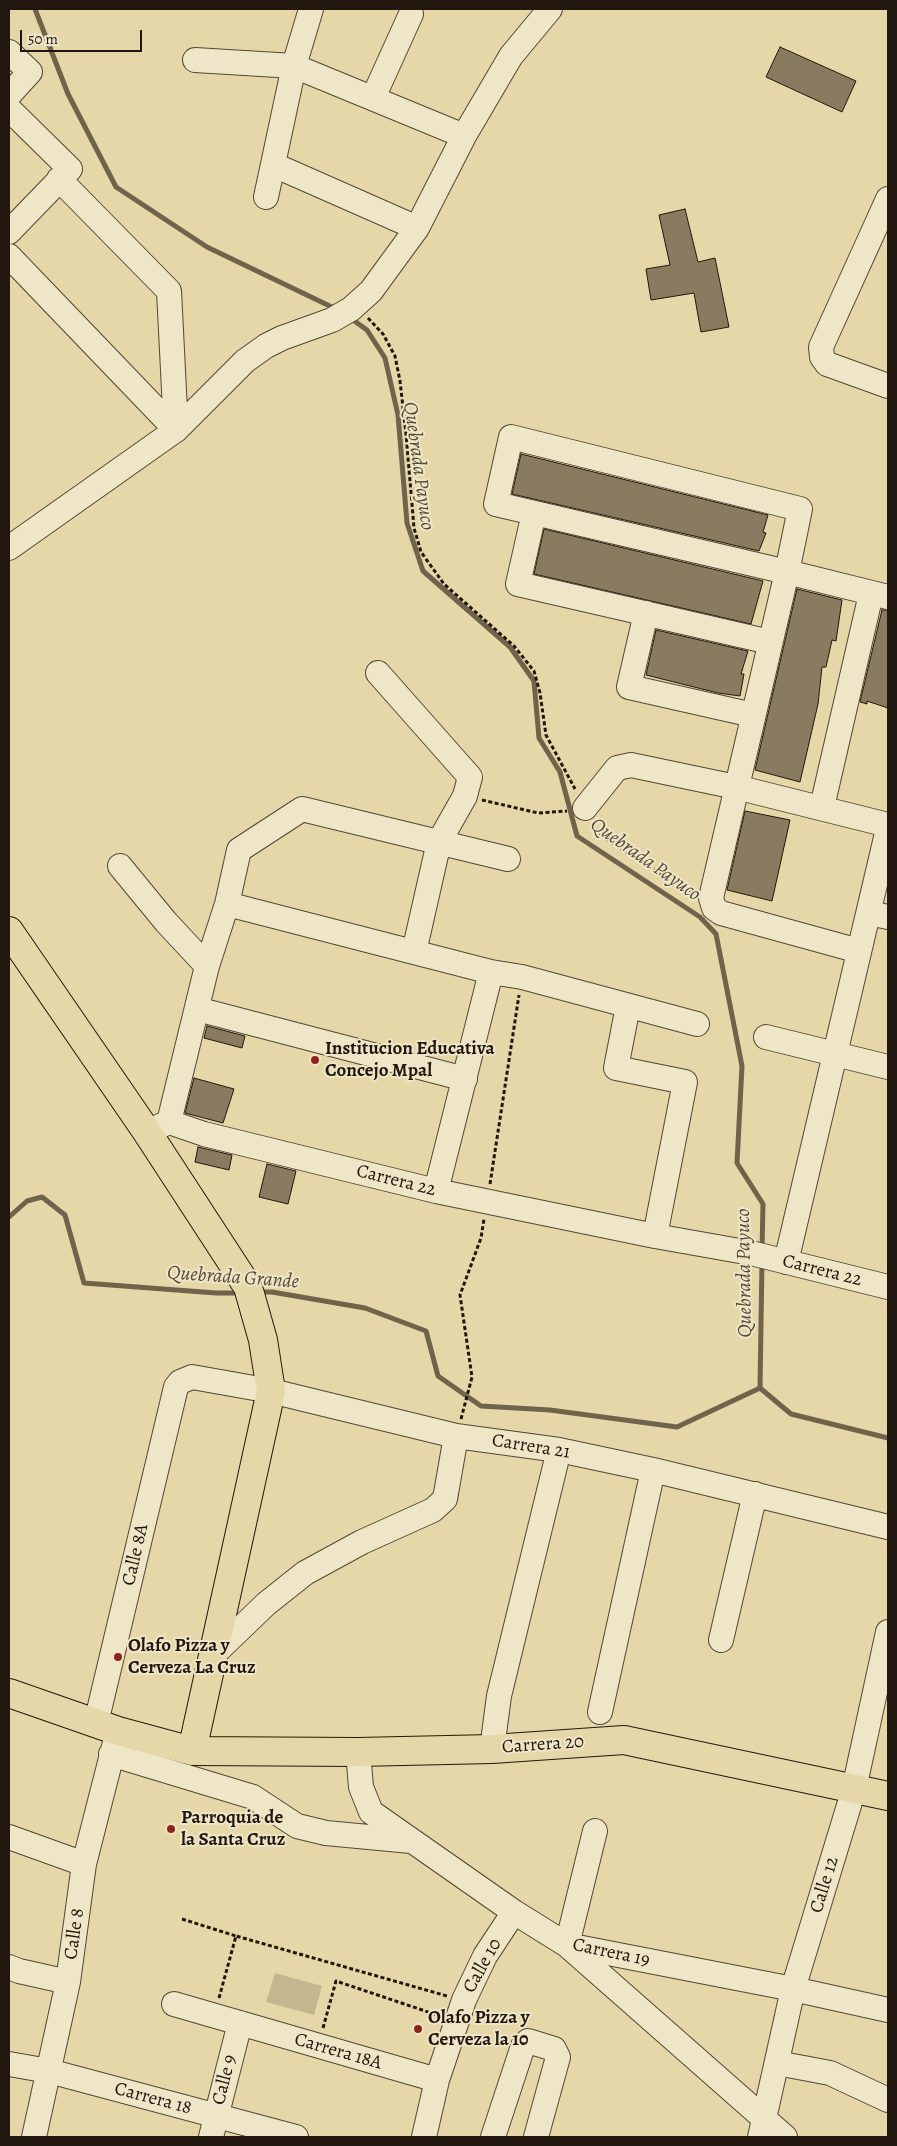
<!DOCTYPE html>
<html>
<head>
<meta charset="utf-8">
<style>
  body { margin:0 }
  #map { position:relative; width:897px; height:2146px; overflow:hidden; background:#e6d7a9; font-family:Alegreya,serif }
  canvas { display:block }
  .frame { position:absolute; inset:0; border:10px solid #22170e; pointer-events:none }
  .scale { position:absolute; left:20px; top:30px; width:122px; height:22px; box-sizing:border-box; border:2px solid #22170e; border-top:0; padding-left:6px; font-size:15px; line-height:18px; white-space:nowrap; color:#22170e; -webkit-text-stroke:4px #efe5c7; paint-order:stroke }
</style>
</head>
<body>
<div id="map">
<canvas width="897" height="2146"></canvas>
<div class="frame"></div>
<div class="scale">50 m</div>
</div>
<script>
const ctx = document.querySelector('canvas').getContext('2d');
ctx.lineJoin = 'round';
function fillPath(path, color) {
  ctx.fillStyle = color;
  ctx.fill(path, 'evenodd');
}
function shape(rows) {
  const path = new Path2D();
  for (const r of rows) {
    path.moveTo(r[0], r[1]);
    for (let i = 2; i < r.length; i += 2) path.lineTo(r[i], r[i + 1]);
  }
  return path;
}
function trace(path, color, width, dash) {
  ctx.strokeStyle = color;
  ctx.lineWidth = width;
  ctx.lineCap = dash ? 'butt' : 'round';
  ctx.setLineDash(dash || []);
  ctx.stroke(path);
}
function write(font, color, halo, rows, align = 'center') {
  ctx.font = font + ' Alegreya,serif';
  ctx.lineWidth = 4;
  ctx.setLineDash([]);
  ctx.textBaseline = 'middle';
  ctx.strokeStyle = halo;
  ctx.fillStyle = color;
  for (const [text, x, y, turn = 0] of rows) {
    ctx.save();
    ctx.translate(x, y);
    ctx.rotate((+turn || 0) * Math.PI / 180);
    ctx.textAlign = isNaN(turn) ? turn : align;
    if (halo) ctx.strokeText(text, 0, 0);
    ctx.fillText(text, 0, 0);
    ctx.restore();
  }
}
fillPath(shape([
  [275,1973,322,1986,314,2015,266,2002]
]), '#c5b68f');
trace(shape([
  [35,9,68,94,116,187,207,247,336,309],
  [349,317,367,330,385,358,398,415,407,523,423,571,510,647,534,681,539,738,560,772,577,836,700,917,716,934,742,1066,737,1163,763,1204,762,1250],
  [9,1217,27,1201,42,1197,65,1215,84,1283,216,1293,241,1293],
  [257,1292,272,1292,365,1308,426,1331,438,1376,481,1406,550,1410,677,1427,760,1388],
  [760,1388,762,1261],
  [760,1388,791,1414,888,1438]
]), '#6f634b', 5);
const building = shape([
  [780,47,856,81,842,112,766,77,780,47],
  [685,209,698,262,715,258,729,327,701,332,694,293,651,300,646,269,670,265,659,215,685,209],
  [521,454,768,515,763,532,766,533,759,551,512,494,521,454],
  [544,529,763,581,751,624,534,574,544,529],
  [797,589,842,600,836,641,832,640,826,667,822,667,818,704,800,782,755,770,797,589],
  [882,610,888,610,888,708,867,701,867,704,860,702,882,610],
  [656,630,748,651,741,674,744,674,740,696,718,693,646,675,656,630],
  [745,811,790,820,772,901,727,890,745,811],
  [207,1026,245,1036,242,1048,204,1038,207,1026],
  [194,1078,234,1089,223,1123,185,1113,194,1078],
  [198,1147,232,1155,229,1170,195,1162,198,1147],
  [267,1164,296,1171,288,1204,259,1197,267,1164]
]);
fillPath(building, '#887b5f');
trace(building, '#22170e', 1);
const minor = shape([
  [9,52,30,72,9,95],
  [195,60,294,66,464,136],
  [373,98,411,14],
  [9,109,70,169,9,232],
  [274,165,417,228],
  [59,179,169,291,176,430],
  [266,197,294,66,311,9],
  [888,199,821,347,822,357,827,364,888,386],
  [9,256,176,430],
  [534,513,518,584,770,642],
  [9,548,176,430,245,361,266,346,282,338,332,320,351,309,371,291,417,228,464,136,511,56,550,9],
  [646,613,629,687,753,715],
  [378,673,470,777,465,796,439,842,414,952],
  [822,807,871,594],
  [585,808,617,768,631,765,736,787,888,825],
  [120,866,166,922,207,966],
  [227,904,491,972,522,977,697,1024],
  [869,913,888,917],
  [859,951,721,913,714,908,711,898,787,572,800,509,511,437,496,504,787,572,888,597],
  [628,1006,616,1068,685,1082,655,1236],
  [197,1009,465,1079],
  [766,1037,888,1067],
  [169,1122,207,966,227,904,239,850,302,809,508,859],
  [147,1132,169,1122,204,1134,436,1191,655,1236,751,1253,888,1287],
  [436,1191,491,972],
  [786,1262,888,829],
  [721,1640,755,1494],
  [212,1656,266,1604,305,1573,362,1542,433,1510,445,1499,456,1436],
  [600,1712,653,1470],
  [96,1723,176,1387,180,1382,192,1377,271,1391,456,1436,559,1450,653,1470,888,1527],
  [492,1749,499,1696,559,1450],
  [358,1752,361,1787,371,1812,514,1912,567,1945,793,1989,888,2010],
  [111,1754,253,1797,297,1826,326,1833,411,1841],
  [9,1837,84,1864],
  [567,1945,595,1831],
  [568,1946,785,2137],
  [9,1967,19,1971,68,1982],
  [174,2004,437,2080],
  [777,2063,830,2073,888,2100],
  [9,2064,49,2071,296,2137],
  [34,2137,68,1982,84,1864,118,1731],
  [211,2137,240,2023],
  [424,2137,437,2080,464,2000,485,1956,514,1912],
  [493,2137,523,2046,528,2041,554,2049,558,2057,536,2137],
  [760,2137,793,1989,854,1789,888,1632]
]);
const major = shape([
  [9,931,147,1132,248,1287,263,1340,271,1391,192,1751],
  [9,1693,118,1731,192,1751,358,1752,492,1749,624,1740,888,1796]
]);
trace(minor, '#534735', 26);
trace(major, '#22170e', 30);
trace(shape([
  [368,318,383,334,395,356,400,381,406,434,414,528,421,552,444,584,514,646,534,671,540,693,546,735,575,789],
  [482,800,538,813,567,811],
  [593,823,597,832,609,841,692,894],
  [490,1184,519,995],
  [461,1419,472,1377,460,1295,481,1238,484,1219],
  [182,1919,236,1936],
  [219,1998,236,1936,447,1996],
  [323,2028,336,1981,440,2016]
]), '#22170e', 3, [4, 2.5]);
trace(minor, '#efe5c7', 24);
trace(major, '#e6d7a9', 28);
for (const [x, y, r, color] of [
  [315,1060,5,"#8f2418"],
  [118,1657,5,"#8f2418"],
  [171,1829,5,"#8f2418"],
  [418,2029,5,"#8f2418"]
]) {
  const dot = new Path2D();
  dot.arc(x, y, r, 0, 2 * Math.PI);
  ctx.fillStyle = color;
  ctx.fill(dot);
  trace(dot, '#efe5c7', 2);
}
write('bold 19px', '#22170e', '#efe5c7', [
  ["Institucion Educativa",325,1049],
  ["Concejo Mpal",325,1071],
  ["Olafo Pizza y",128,1646],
  ["Cerveza La Cruz",128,1668],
  ["Parroquia de",181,1818],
  ["la Santa Cruz",181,1840],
  ["Olafo Pizza y",428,2018],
  ["Cerveza la 10",428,2040]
], 'left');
write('19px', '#22170e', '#efe5c7', [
  ["Carrera 22",396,1181,14],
  ["Carrera 22",822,1271,14],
  ["Carrera 21",531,1447,9],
  ["Calle 8A",136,1555,-77],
  ["Carrera 20",543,1745,-4],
  ["Calle 12",825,1885,-73],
  ["Calle 8",75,1934,-82],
  ["Carrera 19",611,1953,12],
  ["Calle 10",483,1966,-61],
  ["Carrera 18A",338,2052,16],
  ["Calle 9",225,2080,-76],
  ["Carrera 18",153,2099,15]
]);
write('italic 20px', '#564a37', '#efe5c7', [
  ["Quebrada Payuco",418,466,82],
  ["Quebrada Payuco",645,860,35],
  ["Quebrada Payuco",745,1273,-91],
  ["Quebrada Grande",233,1278,4]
]);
</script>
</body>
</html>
